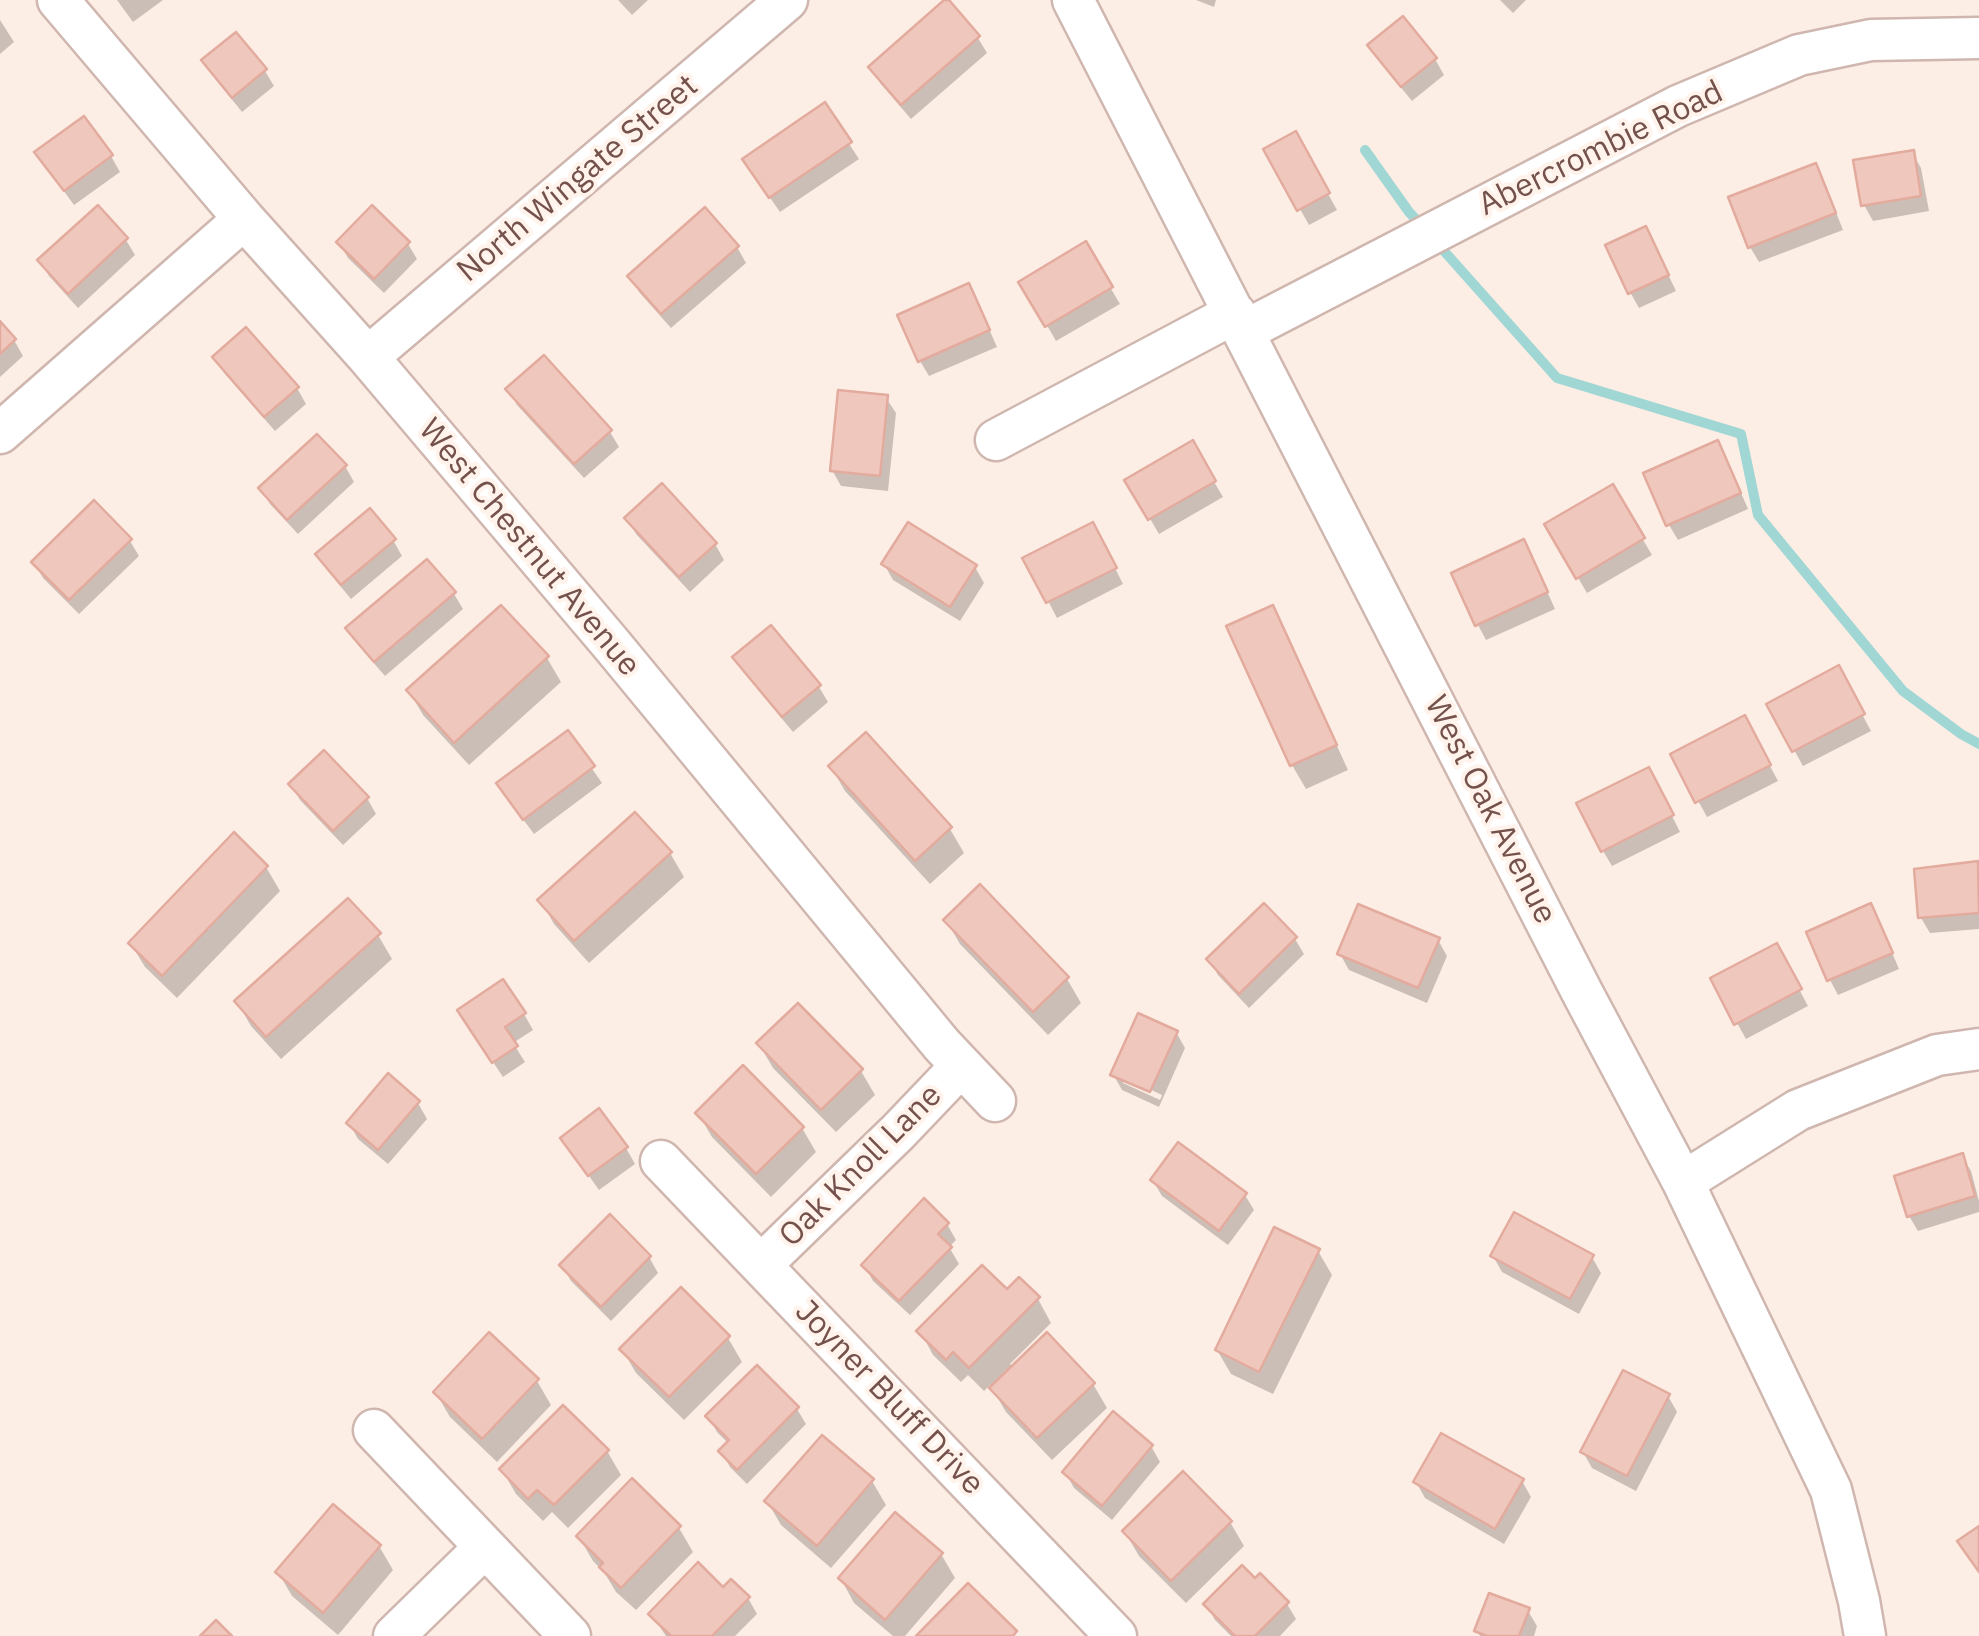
<!DOCTYPE html>
<html>
<head>
<meta charset="utf-8">
<style>
  body { margin:0 }
  canvas { display:block; background:#fceee5 }
</style>
</head>
<body>
<canvas width="1979" height="1636"></canvas>
<script>
const ctx = document.querySelector('canvas').getContext('2d');
ctx.lineJoin = 'round';
function fillPath(path, color) {
  ctx.fillStyle = color;
  ctx.fill(path, 'evenodd');
}
function shape(rows) {
  const path = new Path2D();
  for (const r of rows) {
    path.moveTo(r[0], r[1]);
    for (let i = 2; i < r.length; i += 2) path.lineTo(r[i], r[i + 1]);
  }
  return path;
}
function trace(path, color, width, dash) {
  ctx.strokeStyle = color;
  ctx.lineWidth = width;
  ctx.lineCap = dash ? 'butt' : 'round';
  ctx.setLineDash(dash || []);
  ctx.stroke(path);
}
function write(font, color, halo, rows, align = 'center') {
  ctx.font = font + ' "IBM Plex Sans",sans-serif';
  ctx.lineWidth = 8;
  ctx.setLineDash([]);
  ctx.textBaseline = 'middle';
  ctx.strokeStyle = halo;
  ctx.fillStyle = color;
  for (const [text, x, y, turn = 0] of rows) {
    ctx.save();
    ctx.translate(x, y);
    ctx.rotate((+turn || 0) * Math.PI / 180);
    ctx.textAlign = isNaN(turn) ? turn : align;
    if (halo) ctx.strokeText(text, 0, 0);
    ctx.fillText(text, 0, 0);
    ctx.restore();
  }
}
fillPath(shape([
  [117,0,163,0,133,22],
  [618,0,648,0,632,15],
  [1196,0,1216,0,1214,7],
  [1500,0,1526,0,1513,13],
  [0,20,14,42,0,54],
  [236,35,265,71,274,86,242,112,213,76,204,61],
  [978,38,987,53,911,119,880,83,871,67],
  [1370,46,1435,59,1444,75,1412,101,1379,61],
  [824,106,859,159,780,212,754,175],
  [1295,135,1337,210,1309,225,1267,150],
  [1912,152,1921,168,1929,211,1873,221,1864,205],
  [111,156,120,172,74,205,47,168],
  [1815,166,1824,182,1843,230,1759,262,1750,247],
  [98,208,126,240,135,255,78,308,49,276,40,261],
  [339,243,408,244,417,259,384,293,348,258],
  [1085,245,1120,304,1056,341,1022,282],
  [1654,245,1676,291,1639,308,1630,292],
  [737,247,746,263,671,328,639,292,630,276],
  [977,302,997,347,929,376,920,361],
  [0,325,14,340,23,356,0,377],
  [215,358,297,388,306,404,275,431,224,373],
  [508,390,610,432,619,447,584,478,517,405],
  [886,398,896,413,888,491,841,486,832,470],
  [1192,444,1223,497,1159,534,1128,481],
  [1726,458,1748,509,1678,540,1669,525],
  [345,466,354,482,298,534,270,504,261,489],
  [1612,487,1652,555,1587,593,1547,525],
  [627,518,715,544,724,560,690,592,636,534],
  [393,540,402,556,351,599,327,570,318,555],
  [1101,540,1123,584,1057,618,1026,559],
  [130,541,139,556,79,614,43,578,34,562],
  [1532,558,1555,609,1486,640,1478,625],
  [884,564,975,567,984,583,960,621,893,580],
  [454,594,463,609,385,676,358,645,349,629],
  [1272,608,1285,632,1348,770,1306,789,1292,765],
  [771,628,819,687,828,702,793,732,744,673,735,657],
  [547,658,561,682,469,765,423,715,409,691],
  [1838,669,1871,731,1803,766,1769,705],
  [567,733,602,783,534,834,508,799],
  [1753,734,1778,781,1707,817,1673,755],
  [866,736,950,829,964,853,930,884,845,791,831,767],
  [291,784,367,798,376,814,343,845,300,800],
  [1657,786,1680,832,1612,866,1603,851],
  [670,853,684,877,589,963,554,924,541,901],
  [1977,864,1979,867,1979,929,1930,933,1921,918],
  [266,867,280,891,177,998,145,967,131,944],
  [946,920,1067,979,1081,1003,1048,1035,960,944],
  [1879,922,1899,969,1838,995,1830,980],
  [378,935,392,959,281,1059,251,1026,237,1002],
  [1295,939,1304,954,1249,1008,1218,975,1209,960],
  [1438,940,1447,956,1427,1003,1349,970,1340,954],
  [1776,946,1808,1006,1746,1039,1737,1023],
  [524,1014,533,1030,513,1043,525,1062,503,1077,469,1026],
  [1176,1032,1185,1048,1159,1107,1122,1090,1113,1074],
  [1123,1077,1162,1095,1160,1100,1123,1083],
  [759,1044,861,1071,875,1095,836,1132,773,1068],
  [388,1077,418,1103,427,1119,388,1164,358,1139,349,1123],
  [698,1113,802,1128,816,1152,771,1197,712,1137],
  [563,1139,626,1148,635,1164,599,1190],
  [1962,1156,1971,1171,1979,1201,1979,1212,1918,1231,1909,1216],
  [1153,1181,1245,1195,1254,1210,1228,1245,1162,1196],
  [947,1224,956,1240,949,1247,959,1264,910,1315,873,1281,864,1265],
  [1318,1251,1332,1275,1273,1394,1231,1374,1217,1350],
  [1493,1256,1592,1257,1601,1273,1579,1314,1502,1272],
  [649,1257,658,1273,611,1321,571,1281,562,1265],
  [1007,1293,1038,1299,1051,1323,1010,1364,1014,1368,1093,1384,1107,1408,1052,1460,1006,1412,990,1385,984,1391,968,1375,961,1382,933,1355,920,1331],
  [728,1338,742,1362,684,1420,636,1373,622,1349],
  [537,1381,551,1405,497,1462,450,1417,436,1393],
  [1668,1396,1677,1412,1636,1491,1592,1468,1583,1452],
  [797,1409,806,1424,747,1484,730,1467,721,1451,729,1444,717,1432,708,1416],
  [1151,1446,1160,1462,1112,1520,1074,1488,1065,1472],
  [607,1451,621,1475,568,1528,552,1512,543,1521,516,1494,502,1470],
  [872,1481,886,1505,831,1568,781,1525,767,1501],
  [1522,1481,1531,1497,1504,1544,1425,1498,1416,1482],
  [1230,1522,1244,1546,1186,1603,1139,1556,1125,1532],
  [679,1528,693,1552,636,1610,616,1592,604,1572,593,1561,579,1537],
  [379,1546,393,1570,338,1635,292,1596,278,1572],
  [941,1554,955,1578,905,1636,893,1636,854,1603,841,1579],
  [1260,1577,1287,1604,1296,1619,1280,1636,1231,1636,1215,1620,1206,1604,1255,1582],
  [724,1590,748,1598,757,1614,735,1636,666,1636,651,1614],
  [1528,1611,1537,1626,1534,1636,1480,1636,1477,1631]
]), '#0003');
trace(shape([
  [1365,150,1409,212,1425,229],
  [1436,242,1557,378,1741,434,1758,515,1903,691,1961,734,1979,744]
]), '#a0d6d4', 10);
const building = shape([
  [944,0,949,0,980,36,901,105,868,67,944,0],
  [1403,16,1437,58,1401,87,1367,45,1403,16],
  [236,32,267,69,232,98,201,60,236,32],
  [825,102,852,142,769,198,742,159,825,102],
  [84,116,113,155,64,191,34,152,84,116],
  [1296,131,1330,193,1297,211,1263,149,1296,131],
  [1914,150,1921,196,1861,206,1853,160,1914,150],
  [1816,163,1836,213,1748,248,1728,197,1816,163],
  [98,205,128,238,68,294,37,260,98,205],
  [372,205,410,242,374,279,336,242,372,205],
  [705,207,739,246,661,314,627,276,705,207],
  [1646,226,1669,275,1628,294,1605,245,1646,226],
  [1086,241,1113,287,1045,327,1018,282,1086,241],
  [969,283,990,330,918,362,897,315,969,283],
  [0,321,16,339,0,354,0,321],
  [246,327,299,387,264,417,212,357,246,327],
  [544,355,612,430,574,464,505,389,544,355],
  [838,390,888,395,880,476,830,471,838,390],
  [317,434,347,465,287,520,258,488,317,434],
  [1193,440,1216,481,1148,520,1124,480,1193,440],
  [1718,440,1741,493,1666,526,1643,473,1718,440],
  [662,483,717,543,679,577,624,518,662,483],
  [1613,484,1645,538,1576,579,1544,524,1613,484],
  [94,500,132,539,69,600,31,562,94,500],
  [370,508,396,539,341,585,315,554,370,508],
  [908,522,977,565,950,607,881,564,908,522],
  [1093,522,1117,568,1046,603,1022,558,1093,522],
  [1524,539,1548,592,1475,626,1451,573,1524,539],
  [427,559,456,592,374,662,345,628,427,559],
  [501,605,549,656,454,743,406,690,501,605],
  [1273,605,1337,745,1290,766,1226,626,1273,605],
  [771,625,821,685,782,717,732,657,771,625],
  [1839,665,1865,714,1792,752,1766,704,1839,665],
  [1745,715,1771,765,1695,803,1670,754,1745,715],
  [568,730,595,766,523,820,496,783,568,730],
  [866,732,952,827,915,861,828,766,866,732],
  [324,750,369,797,333,831,288,784,324,750],
  [1649,767,1674,815,1601,852,1576,803,1649,767],
  [635,812,672,852,574,941,537,900,635,812],
  [234,832,268,866,162,976,128,943,234,832],
  [1978,861,1979,913,1918,918,1914,869,1978,861],
  [980,884,1069,977,1033,1012,943,920,980,884],
  [348,898,381,933,266,1037,234,1001,348,898],
  [1264,903,1297,937,1239,994,1206,959,1264,903],
  [1871,903,1893,953,1827,981,1806,932,1871,903],
  [1358,904,1440,938,1418,988,1337,954,1358,904],
  [1777,943,1802,989,1734,1025,1710,978,1777,943],
  [503,979,526,1013,505,1027,518,1046,492,1063,457,1010,503,979],
  [798,1003,863,1069,821,1110,756,1043,798,1003],
  [1138,1013,1178,1031,1150,1092,1110,1075,1138,1013],
  [743,1065,804,1127,756,1174,695,1113,743,1065],
  [388,1073,420,1101,378,1150,346,1123,388,1073],
  [599,1108,628,1147,588,1176,560,1138,599,1108],
  [1178,1142,1247,1193,1219,1231,1150,1180,1178,1142],
  [1963,1153,1975,1196,1907,1217,1894,1176,1963,1153],
  [924,1198,949,1223,938,1234,952,1247,899,1301,861,1265,924,1198],
  [1514,1212,1594,1255,1570,1299,1490,1256,1514,1212],
  [610,1214,651,1256,601,1307,559,1265,610,1214],
  [1274,1227,1320,1249,1259,1372,1215,1350,1274,1227],
  [982,1265,1007,1289,1019,1277,1040,1297,969,1368,953,1352,946,1360,916,1331,982,1265],
  [681,1287,730,1336,669,1397,619,1349,681,1287],
  [489,1332,539,1379,482,1439,433,1392,489,1332],
  [1047,1332,1095,1383,1037,1438,989,1388,1047,1332],
  [757,1365,799,1407,737,1470,718,1451,729,1440,705,1416,757,1365],
  [1623,1370,1670,1394,1627,1476,1580,1452,1623,1370],
  [563,1405,609,1450,554,1505,537,1490,528,1499,499,1469,563,1405],
  [1113,1411,1153,1445,1102,1506,1062,1472,1113,1411],
  [1441,1433,1524,1479,1495,1529,1413,1482,1441,1433],
  [822,1435,874,1479,817,1546,764,1501,822,1435],
  [1183,1471,1232,1521,1171,1581,1122,1531,1183,1471],
  [632,1478,681,1526,621,1588,599,1567,603,1563,576,1536,632,1478],
  [333,1504,381,1545,323,1613,275,1572,333,1504],
  [895,1512,943,1553,885,1620,838,1578,895,1512],
  [1979,1526,1979,1572,1957,1541,1979,1526],
  [698,1562,723,1587,731,1579,750,1597,712,1636,671,1636,648,1614,698,1562],
  [1242,1565,1255,1578,1260,1573,1289,1602,1255,1636,1235,1636,1203,1604,1242,1565],
  [968,1583,1017,1631,1013,1636,916,1636,968,1583],
  [1489,1593,1530,1608,1519,1636,1487,1636,1474,1631,1489,1593],
  [216,1620,232,1636,200,1636,216,1620]
]);
fillPath(building, '#f0c7bd');
trace(building, '#e3ab9e', 2.5);
const minor = shape([
  [58,0,244,219,368,357,612,645,942,1045,995,1101],
  [1073,0,1583,994,1683,1182,1831,1490,1859,1601,1865,1636],
  [1244,331,1678,106,1799,55,1871,40,1979,38],
  [368,357,787,0],
  [0,433,244,219],
  [996,440,1235,313],
  [661,1161,1116,1636],
  [1683,1182,1798,1110,1937,1055,1979,1049],
  [761,1265,898,1132,961,1066],
  [374,1430,570,1636],
  [394,1636,485,1547]
]);
trace(minor, '#cfb6ae', 45);
trace(minor, '#fff', 40);
write('32px', '#74514b', '#fff3eb', [
  ["Abercrombie Road",1601,149,-26],
  ["North Wingate Street",578,179,-40],
  ["West Chestnut Avenue",529,548,50],
  ["West Oak Avenue",1490,810,63],
  ["Oak Knoll Lane",861,1166,-45],
  ["Joyner Bluff Drive",889,1398,46]
]);
</script>
</body>
</html>
